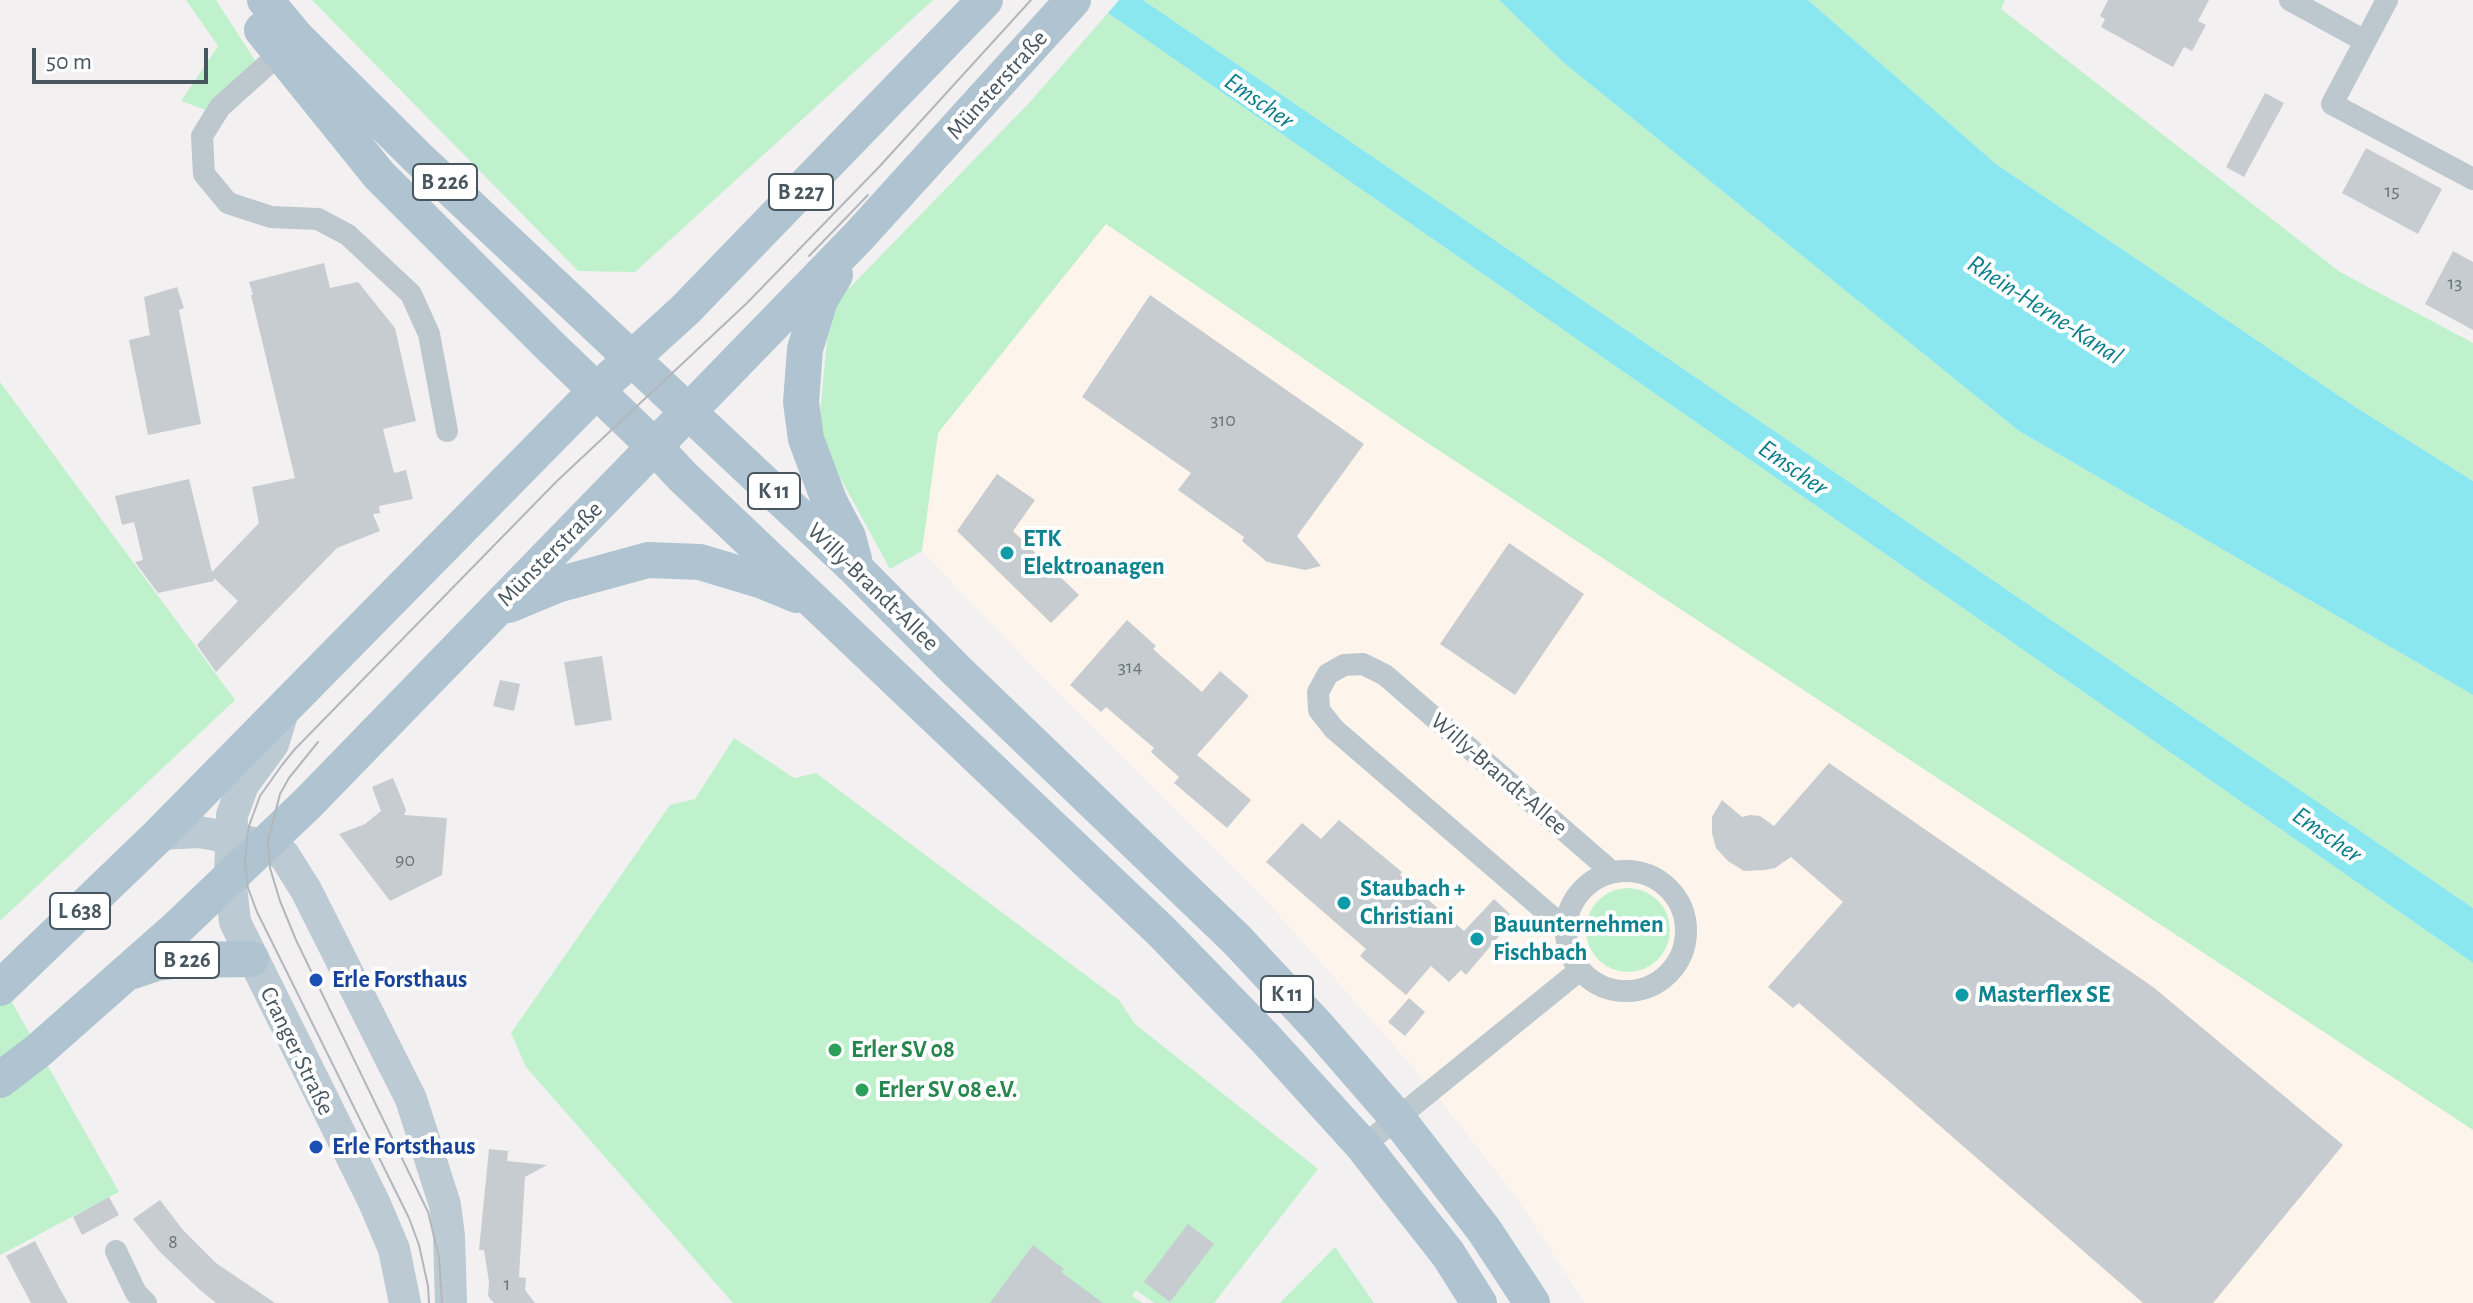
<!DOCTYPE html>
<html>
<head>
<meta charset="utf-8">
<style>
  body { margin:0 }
  #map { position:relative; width:2473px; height:1303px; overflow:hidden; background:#f3f0f1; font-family:"Alegreya Sans",sans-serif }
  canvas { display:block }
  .scale { position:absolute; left:32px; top:48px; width:176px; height:36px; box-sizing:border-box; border:4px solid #48575f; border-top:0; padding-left:10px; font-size:24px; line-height:28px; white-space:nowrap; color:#48575f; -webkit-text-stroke:6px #fff; paint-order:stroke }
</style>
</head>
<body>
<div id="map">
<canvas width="2473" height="1303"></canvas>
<div class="scale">50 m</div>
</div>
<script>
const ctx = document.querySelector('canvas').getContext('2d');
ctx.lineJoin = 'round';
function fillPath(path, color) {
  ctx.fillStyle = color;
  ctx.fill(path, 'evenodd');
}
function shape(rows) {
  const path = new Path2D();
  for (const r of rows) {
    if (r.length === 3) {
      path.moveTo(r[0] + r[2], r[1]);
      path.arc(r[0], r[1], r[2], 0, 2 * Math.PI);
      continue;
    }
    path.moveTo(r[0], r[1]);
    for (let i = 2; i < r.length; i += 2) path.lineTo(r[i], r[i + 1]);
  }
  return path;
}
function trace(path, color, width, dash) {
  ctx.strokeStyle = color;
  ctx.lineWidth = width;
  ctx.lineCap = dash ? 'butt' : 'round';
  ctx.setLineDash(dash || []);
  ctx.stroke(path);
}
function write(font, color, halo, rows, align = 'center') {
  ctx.font = font + ' "Alegreya Sans",sans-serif';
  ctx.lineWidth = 8;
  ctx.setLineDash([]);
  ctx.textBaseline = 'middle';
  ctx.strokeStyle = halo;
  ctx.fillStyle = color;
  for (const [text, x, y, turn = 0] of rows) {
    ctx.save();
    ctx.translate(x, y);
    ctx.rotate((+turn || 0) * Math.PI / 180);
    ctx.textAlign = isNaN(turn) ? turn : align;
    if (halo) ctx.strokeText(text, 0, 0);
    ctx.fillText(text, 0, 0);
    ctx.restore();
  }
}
fillPath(shape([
  [1105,223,1414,434,2473,1130,2473,1303,1585,1303,1517,1198,1425,1081,1264,898,1022,656,922,551,937,433]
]), '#fdf5eb');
fillPath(shape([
  [186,0,216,0,256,62,206,110,181,101,218,46],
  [312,0,933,0,635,272,578,271],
  [1143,0,1499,0,1564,63,2019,431,2473,695,2473,908],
  [1808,0,2005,0,2001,9,2340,272,2473,343,2473,481,2357,408,1996,164],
  [1108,13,2473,963,2473,1130,1414,434,1106,224,938,433,922,551,890,569,818,437,830,308,1029,103],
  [0,382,235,700,0,921],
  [734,738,794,778,816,773,1119,1000,1135,1024,1318,1169,1214,1303,1154,1303,1136,1290,1132,1296,1143,1303,733,1303,526,1067,511,1033,670,805,695,799],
  [1628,930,42],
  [0,981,119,1192,0,1255],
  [1335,1247,1374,1303,1280,1303]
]), '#bef1cc');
fillPath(shape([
  [1119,0,1143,0,2473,908,2473,963,1108,13],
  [1499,0,1808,0,1996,164,2357,408,2473,481,2473,695,2019,431,1564,63]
]), '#8ae7f0');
fillPath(shape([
  [2108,0,2209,0,2198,21,2206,25,2192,51,2184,47,2173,67,2101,27,2105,19,2100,16],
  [2265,93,2284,103,2244,177,2226,167],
  [2366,148,2442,189,2418,234,2342,193],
  [2453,251,2473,262,2473,330,2425,304],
  [324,263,330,288,358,282,395,328,416,421,383,429,394,473,406,470,413,499,379,506,380,513,373,514,380,531,337,548,216,672,197,645,238,601,214,578,214,581,158,593,135,562,143,560,134,522,122,525,115,496,189,479,212,572,259,523,252,487,295,478,251,295,253,295,249,282],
  [177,287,184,308,179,310,201,424,148,435,129,340,150,335,144,297],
  [1150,295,1364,444,1297,536,1321,566,1305,570,1267,562,1242,541,1244,537,1178,490,1191,473,1082,397],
  [997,474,1035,500,1013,531,1079,595,1051,623,957,531],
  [1509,543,1584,594,1515,695,1440,644],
  [1127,620,1156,646,1153,649,1202,692,1220,671,1249,696,1197,755,1251,800,1227,828,1174,783,1179,777,1151,752,1154,748,1106,707,1101,712,1070,685],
  [602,656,612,720,575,726,564,662],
  [500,680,520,684,514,711,493,706],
  [1829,763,2153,987,2343,1145,2213,1303,2143,1303,1799,1003,1793,1008,1768,987,1843,902,1791,857,1775,868,1764,870,1744,871,1728,861,1716,848,1712,833,1712,817,1722,800,1742,817,1750,815,1760,816,1774,826],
  [393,778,406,810,404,815,447,818,442,875,390,901,339,834,365,824,381,811,372,787],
  [1339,820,1402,872,1400,875,1464,931,1494,899,1510,914,1502,924,1506,928,1466,975,1461,970,1449,982,1431,966,1406,995,1360,956,1366,949,1266,862,1302,823,1321,839],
  [1409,998,1425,1012,1405,1036,1388,1022],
  [489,1149,508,1151,507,1161,547,1165,525,1177,519,1277,526,1278,525,1290,535,1303,494,1303,488,1296,489,1282,484,1250,479,1250],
  [109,1197,119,1215,82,1235,73,1217],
  [160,1200,183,1230,216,1263,275,1303,216,1303,200,1290,159,1251,133,1219],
  [1188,1224,1214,1244,1170,1302,1144,1282],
  [35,1241,60,1289,68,1303,31,1303,6,1256],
  [1033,1245,1064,1269,1061,1272,1103,1303,990,1303]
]), '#c7ccd0');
trace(shape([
  [2290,0,2365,41],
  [2387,0,2332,104,2473,179],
  [287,47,220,107,202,136,204,174,228,203,271,217,318,219,348,235,411,294,429,334,447,431],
  [1626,931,60],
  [1566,929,1334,729,1319,710,1318,692,1328,674,1344,665,1363,664,1385,675,1612,872],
  [1363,1146,1580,970],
  [116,1251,136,1293,146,1303]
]), '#bcc7ce', 22);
trace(shape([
  [284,708,273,744,243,785,232,815,230,878,235,922,374,1202,394,1249,405,1303],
  [160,834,199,832,216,835,267,846,284,855,306,890,411,1099,445,1205,449,1236,451,1303]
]), '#bccad3', 32);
trace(shape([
  [265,0,297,38,417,157,858,571,956,670,1237,940,1319,1028,1398,1119,1484,1230,1532,1303],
  [262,30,379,175,550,346,655,447,682,476,1161,931,1265,1038,1363,1146,1448,1254,1479,1303],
  [835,275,820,300,805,349,801,402,806,439,830,503,848,537,854,559],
  [509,605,557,585,648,560,700,562,763,581,797,595],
  [130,972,157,963,182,960,251,959],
  [0,988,160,834,596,391,685,310,985,0],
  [0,1080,39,1050,177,928,308,803,859,236,1073,0]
]), '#afc4d0', 36);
trace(shape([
  [809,256,868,195],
  [318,742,289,778,280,794,268,841,270,868,280,901,296,940,428,1212,439,1257,442,1303],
  [429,1303,428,1286,419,1245,409,1218,257,912,248,888,245,863,247,838,249,826,260,796,282,765,295,749,557,481,747,303,879,167,1031,0]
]), '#b2b7bb', 2);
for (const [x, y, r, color] of [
  [1007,553,8,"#0f9aa8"],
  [1344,903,8,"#0f9aa8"],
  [1477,939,8,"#0f9aa8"],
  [316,980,8,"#1a4fb4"],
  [1962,995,8,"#0f9aa8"],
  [835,1050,8,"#2e9e5b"],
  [862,1090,8,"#2e9e5b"],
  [316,1147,8,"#1a4fb4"]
]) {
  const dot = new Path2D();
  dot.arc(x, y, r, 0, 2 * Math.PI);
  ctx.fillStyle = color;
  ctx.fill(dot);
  trace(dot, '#fff', 3);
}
write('20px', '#68747b', null, [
  ["15",2392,191],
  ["13",2455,283],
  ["310",1223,420],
  ["314",1130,667],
  ["90",405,860],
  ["8",173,1242],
  ["1",507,1284]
]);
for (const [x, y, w] of [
  [445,182,64],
  [801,192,64],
  [774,491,52],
  [80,911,60],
  [187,960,64],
  [1287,994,52]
]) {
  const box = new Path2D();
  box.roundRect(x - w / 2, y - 18, w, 36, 6);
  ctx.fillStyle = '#fff';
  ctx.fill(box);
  trace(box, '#48575f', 2);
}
write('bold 22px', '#48575f', null, [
  ["B 226",445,182],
  ["B 227",801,192],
  ["K 11",774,491],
  ["L 638",80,911],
  ["B 226",187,960],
  ["K 11",1287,994]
]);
write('24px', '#48575f', '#fff', [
  ["Münsterstraße",997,85,-48],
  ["Münsterstraße",550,554,-45],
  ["Willy-Brandt-Allee",873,587,44],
  ["Willy-Brandt-Allee",1499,774,41],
  ["Cranger Straße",297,1051,64]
]);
write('bold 24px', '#0d838f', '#fff', [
  ["ETK",1023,539],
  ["Elektroanagen",1023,567],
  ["Staubach +",1360,889],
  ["Christiani",1360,917],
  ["Bauunternehmen",1493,925],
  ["Fischbach",1493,953],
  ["Masterflex SE",1978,995]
], 'left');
write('bold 24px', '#164399', '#fff', [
  ["Erle Forsthaus",332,980],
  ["Erle Fortsthaus",332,1147]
], 'left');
write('bold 24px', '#27864d', '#fff', [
  ["Erler SV 08",851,1050],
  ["Erler SV 08 e.V.",878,1090]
], 'left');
write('italic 26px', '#0a7f8a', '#fff', [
  ["Emscher",1259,101,35],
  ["Rhein-Herne-Kanal",2045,310,33],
  ["Emscher",1793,468,35],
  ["Emscher",2327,835,35]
]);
</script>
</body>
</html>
